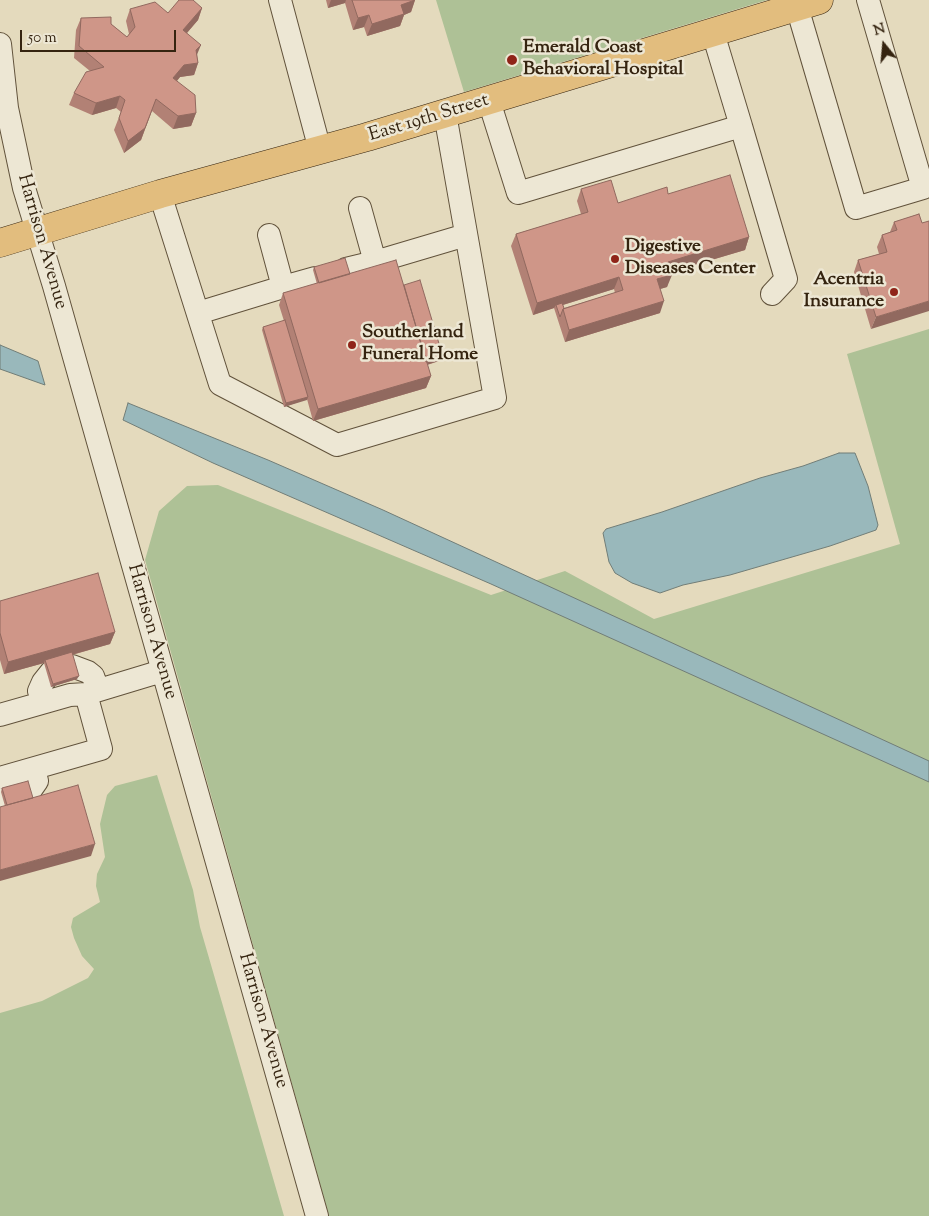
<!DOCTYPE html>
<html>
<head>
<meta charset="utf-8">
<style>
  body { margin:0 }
  #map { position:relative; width:929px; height:1216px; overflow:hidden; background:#e4dabd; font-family:"Sorts Mill Goudy",serif }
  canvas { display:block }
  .north { position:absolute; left:859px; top:20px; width:50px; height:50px; -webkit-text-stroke:4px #ede7d4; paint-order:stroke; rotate:343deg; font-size:14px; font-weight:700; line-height:20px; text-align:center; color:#352410 }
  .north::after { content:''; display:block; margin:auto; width:18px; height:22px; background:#352410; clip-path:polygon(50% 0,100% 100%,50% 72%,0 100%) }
  .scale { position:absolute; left:20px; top:30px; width:156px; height:22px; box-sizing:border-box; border:2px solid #352410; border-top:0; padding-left:6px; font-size:15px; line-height:18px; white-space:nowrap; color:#352410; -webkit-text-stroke:4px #ede7d4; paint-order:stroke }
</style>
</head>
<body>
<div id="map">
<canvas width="929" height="1216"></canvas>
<div class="north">N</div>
<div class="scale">50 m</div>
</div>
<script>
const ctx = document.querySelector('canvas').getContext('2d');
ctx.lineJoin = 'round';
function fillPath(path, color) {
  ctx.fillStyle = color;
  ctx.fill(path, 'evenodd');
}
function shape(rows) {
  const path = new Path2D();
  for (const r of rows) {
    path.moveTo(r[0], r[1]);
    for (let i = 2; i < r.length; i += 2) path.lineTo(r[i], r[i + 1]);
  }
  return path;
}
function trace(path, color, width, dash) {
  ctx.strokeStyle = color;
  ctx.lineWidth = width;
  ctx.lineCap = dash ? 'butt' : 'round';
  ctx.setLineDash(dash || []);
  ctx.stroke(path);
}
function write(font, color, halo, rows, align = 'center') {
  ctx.font = font + ' "Sorts Mill Goudy",serif';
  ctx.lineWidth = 5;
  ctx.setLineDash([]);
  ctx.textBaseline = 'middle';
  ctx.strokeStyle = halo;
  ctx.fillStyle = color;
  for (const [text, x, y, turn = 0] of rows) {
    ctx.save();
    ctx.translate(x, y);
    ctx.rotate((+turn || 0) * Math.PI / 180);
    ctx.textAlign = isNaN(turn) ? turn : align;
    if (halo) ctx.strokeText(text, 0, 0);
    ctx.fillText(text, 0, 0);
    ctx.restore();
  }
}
fillPath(shape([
  [436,0,767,0,464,92],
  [929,329,929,1216,329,1216,145,560,159,511,187,486,218,485,491,595,565,571,654,619,900,544,847,354],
  [157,775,193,890,200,927,284,1216,0,1216,0,1013,42,1001,88,978,94,969,82,956,74,938,71,927,73,918,100,902,96,886,97,874,105,857,100,824,107,795,115,786]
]), '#aec196');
const water = shape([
  [0,345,38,361,45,385,0,369,0,345],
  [128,403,268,460,383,510,929,761,929,782,491,584,213,463,123,420,128,403],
  [839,453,855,453,868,486,878,525,876,530,830,546,730,575,683,585,660,593,632,583,615,573,609,562,603,533,606,529,662,512,760,478,803,466,839,453]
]);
fillPath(water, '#99b8bb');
trace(water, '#717d77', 1);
const minor = shape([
  [280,0,320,150],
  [797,7,856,208,923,188,868,0],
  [0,44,7,108,24,188,54,286,317,1216],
  [489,101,518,193,741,126,713,33],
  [741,126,786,279,772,294],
  [160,194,220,384,337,445,495,398,445,114],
  [360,208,375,262,466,235],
  [346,269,375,262],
  [283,287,315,278],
  [198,313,283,287,269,235],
  [43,702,39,691,43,682,51,672,63,667,72,666,88,672,93,676,98,690],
  [0,715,70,695,86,694],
  [0,778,101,749,86,694,162,671],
  [0,800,10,801,22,797,30,791,37,781,34,769]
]);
const major = shape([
  [0,243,160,194,367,137,819,0]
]);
trace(minor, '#61523b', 24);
trace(major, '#352410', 29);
trace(minor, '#ede7d4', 22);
trace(major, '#e2bd7e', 28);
fillPath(shape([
  [326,0,415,0,411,12,404,15,400,26,367,36,364,27,353,30,345,3,328,8],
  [202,8,198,20,187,33,197,55,198,63,194,75,180,77,177,81,196,113,191,126,173,129,152,111,141,140,124,153,114,130,121,112,116,108,92,115,69,105,74,93,90,71,74,58,76,30,81,18,111,24,127,37,129,34,126,21,130,9,168,13],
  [581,189,618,203,668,194,749,237,745,250,671,272,667,287,660,289,660,313,565,342,554,308,533,315,511,246,516,234,581,214,577,201],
  [614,289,615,293,564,308,563,305],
  [919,214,871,329,854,272,858,260,879,254,877,247,882,235,890,232,894,222],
  [314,267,404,285,442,360,427,365,431,376,426,388,313,421,307,399,284,407,262,330,263,327,284,321,279,305,283,293,317,284,313,270],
  [0,601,115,632,110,644,72,655,77,679,51,687,44,663,4,674,0,660],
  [2,788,33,798,91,856,5,806,1,792]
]), '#b28175');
fillPath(shape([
  [331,0,346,0,345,3,328,8],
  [415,0,411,12,404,15,400,26,367,36,372,24,401,5],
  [202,8,198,20,179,42,183,30],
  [369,15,364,27,353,30,358,18],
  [201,45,196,57,196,50],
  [198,63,194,75,180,77,169,90,173,78,184,65],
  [120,96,116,108,92,115,96,103],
  [156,99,141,140,124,153,128,141],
  [196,113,191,126,173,129,178,116],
  [749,237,745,250,664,274,668,262],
  [672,275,667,287,653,291,657,279],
  [619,277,614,289,556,307,556,305,554,308,533,315,537,303],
  [664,301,660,313,565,342,569,330],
  [929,301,929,311,871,329,876,317],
  [443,357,442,360,420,367,421,364],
  [431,376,426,388,313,421,318,409],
  [308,397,307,400,284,407,286,403],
  [115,632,110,644,46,662,45,660,44,663,4,674,8,662],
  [79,676,77,679,51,687,53,684],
  [95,844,91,856,0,881,0,870]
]), '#91695f');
const building = shape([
  [179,0,193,0,202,8,183,30,201,45,196,50,198,63,184,65,173,78,195,95,196,113,178,116,156,99,145,128,128,141,119,118,125,100,120,96,96,103,74,93,86,72,104,67,79,46,81,18,111,17,111,24,127,37,135,27,130,9,155,2,168,13,179,0],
  [352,0,415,0,401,5,404,14,372,24,369,15,358,18,352,0],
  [730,175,749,237,668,262,672,275,657,279,664,301,569,330,563,309,623,290,619,277,537,303,516,234,588,212,581,189,611,180,618,203,667,187,668,194,730,175],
  [919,214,922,223,929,221,929,301,876,317,858,260,887,252,882,235,897,230,894,222,919,214],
  [345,258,350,274,319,283,314,267,345,258],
  [396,260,431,376,318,409,283,293,396,260],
  [420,280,443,357,426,362,404,285,420,280],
  [562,303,564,308,563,309,560,317,556,305,562,303],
  [285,320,308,397,286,403,263,327,285,320],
  [98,573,115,632,8,662,0,633,0,601,98,573],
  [72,652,79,676,53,684,45,660,72,652],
  [28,781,33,798,7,805,2,788,28,781],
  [78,785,95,844,0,870,0,807,78,785]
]);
fillPath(building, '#cf9688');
trace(building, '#91695f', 1);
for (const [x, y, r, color] of [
  [512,60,6,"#8f2418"],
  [615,259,5,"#8f2418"],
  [894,292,5,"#8f2418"],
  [352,345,5,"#8f2418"]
]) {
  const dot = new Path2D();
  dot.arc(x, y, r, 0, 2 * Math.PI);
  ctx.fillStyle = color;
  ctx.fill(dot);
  trace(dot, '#ede7d4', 2);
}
write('bold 19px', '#352410', '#ede7d4', [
  ["Emerald Coast",523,49],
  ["Behavioral Hospital",523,71],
  ["Digestive",625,248],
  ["Diseases Center",625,270],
  ["Acentria",884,281,"right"],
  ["Insurance",884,303,"right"],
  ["Southerland",362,334],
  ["Funeral Home",362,356]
], 'left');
write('19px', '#352410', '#ede7d4', [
  ["East 19th Street",429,119,-17],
  ["Harrison Avenue",41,242,74],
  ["Harrison Avenue",151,632,74],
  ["Harrison Avenue",262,1021,74]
]);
</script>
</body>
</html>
